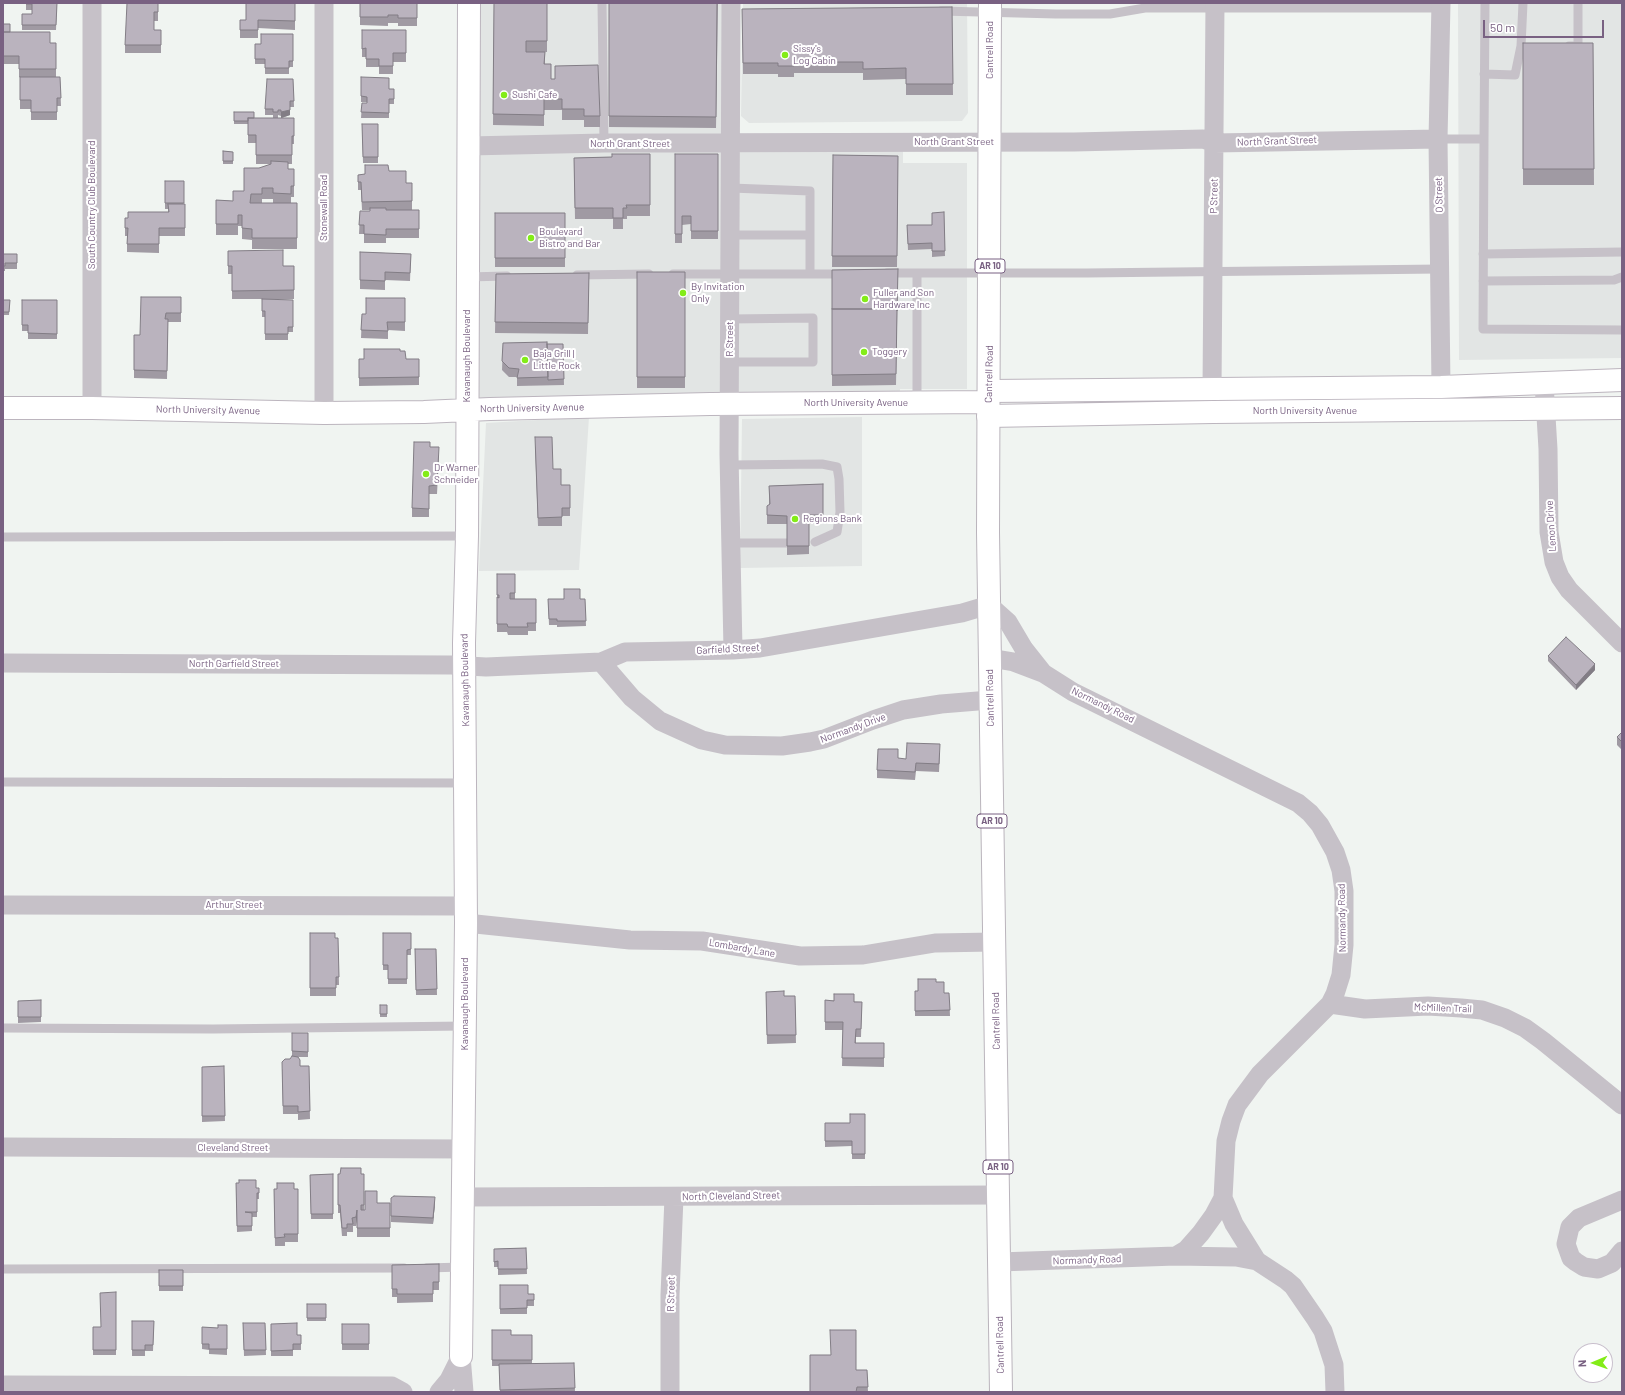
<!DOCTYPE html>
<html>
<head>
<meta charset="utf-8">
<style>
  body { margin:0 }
  #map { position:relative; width:1625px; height:1395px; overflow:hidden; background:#f0f4f1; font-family:Barlow,sans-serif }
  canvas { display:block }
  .frame { position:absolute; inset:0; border:4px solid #796182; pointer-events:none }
  .north { position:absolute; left:1573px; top:1343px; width:40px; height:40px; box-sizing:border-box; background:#fff; border:1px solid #c9c0cd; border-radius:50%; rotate:268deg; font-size:11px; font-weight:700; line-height:16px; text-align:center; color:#796182 }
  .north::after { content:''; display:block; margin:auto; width:14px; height:18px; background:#83ec18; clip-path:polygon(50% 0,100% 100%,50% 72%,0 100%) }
  .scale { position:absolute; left:1483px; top:20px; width:121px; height:18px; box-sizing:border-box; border:2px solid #796182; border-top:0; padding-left:5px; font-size:12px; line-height:14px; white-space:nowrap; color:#796182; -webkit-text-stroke:3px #fff; paint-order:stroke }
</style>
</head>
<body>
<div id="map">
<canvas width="1625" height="1395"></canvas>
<div class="frame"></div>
<div class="north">N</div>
<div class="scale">50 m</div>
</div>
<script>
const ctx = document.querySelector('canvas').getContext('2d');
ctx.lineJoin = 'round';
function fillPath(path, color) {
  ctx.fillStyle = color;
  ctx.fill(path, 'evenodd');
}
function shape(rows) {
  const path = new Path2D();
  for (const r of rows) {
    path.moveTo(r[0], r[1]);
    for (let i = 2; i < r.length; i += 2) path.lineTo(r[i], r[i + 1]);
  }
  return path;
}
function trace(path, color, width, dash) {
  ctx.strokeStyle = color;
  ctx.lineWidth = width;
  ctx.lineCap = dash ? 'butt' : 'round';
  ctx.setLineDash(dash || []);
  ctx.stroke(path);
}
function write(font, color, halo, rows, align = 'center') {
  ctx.font = font + ' Barlow,sans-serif';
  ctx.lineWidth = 4;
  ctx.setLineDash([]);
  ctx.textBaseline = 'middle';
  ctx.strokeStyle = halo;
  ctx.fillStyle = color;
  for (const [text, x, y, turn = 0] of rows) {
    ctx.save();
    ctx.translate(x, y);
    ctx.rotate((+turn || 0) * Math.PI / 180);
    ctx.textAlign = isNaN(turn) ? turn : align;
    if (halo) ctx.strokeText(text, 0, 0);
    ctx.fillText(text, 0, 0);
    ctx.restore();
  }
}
fillPath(shape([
  [470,3,731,3,731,143,903,142,903,163,967,163,967,389,900,389,899,402,467,409],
  [743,3,967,3,968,113,962,121,749,123,741,116],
  [1458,3,1622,3,1622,358,1459,360],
  [589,417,579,570,479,571,486,423],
  [862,417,862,566,740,568,742,419]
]), '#e2e5e4');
const secondary = shape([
  [989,391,1441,387,1622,380],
  [3,408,92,408,324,413,424,412,490,409,710,404,988,402],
  [988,416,1213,412,1622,408],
  [461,1356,466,923,464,643,467,536,469,3]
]);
const primary = shape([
  [990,3,988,532,1001,1392]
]);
trace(secondary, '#bcb5be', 24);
trace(primary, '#bab4bc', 24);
trace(shape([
  [602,3,604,143],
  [941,11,1056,14,1110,14,1145,8,1441,8],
  [1569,46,1578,46,1578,3],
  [1484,74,1515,75,1521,46,1523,3],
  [1438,139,1484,139,1485,3],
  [1484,139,1483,329,1622,330],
  [731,188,810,191,810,274],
  [731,235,810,235],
  [1483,254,1622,252],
  [887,273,1087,273,1440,269],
  [917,273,917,402],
  [673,274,845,274],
  [577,275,649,274],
  [467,277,507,276],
  [1483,281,1614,280,1622,277],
  [730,362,813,362,813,318,730,319],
  [730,465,822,464,837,467,839,479,840,512,837,532,815,542],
  [3,537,467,536],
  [731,543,787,543],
  [3,782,465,783],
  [3,1028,213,1029,465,1026],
  [426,1268,463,1267],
  [3,1269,404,1268]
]), '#c6c1c8', 9);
trace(shape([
  [731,3,729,454,733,650],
  [1441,3,1438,139,1441,387],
  [469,146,604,143,1074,142,1203,139,1215,143,1438,139],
  [1544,383,1548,449,1549,532,1554,562,1560,577,1569,590,1622,643],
  [1212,389,1215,3],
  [92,408,92,3],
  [324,413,324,3],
  [990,658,1014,662,1043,673,1073,692,1298,803,1310,813,1320,825,1335,852,1341,870,1344,891,1344,945,1341,975,1335,994,1330,1004,1260,1074,1237,1105,1231,1121,1226,1141,1223,1198,1214,1215,1201,1233,1186,1250,1176,1256],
  [601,662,632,698,660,721,702,740,725,745,782,746,810,742,824,739,873,720,903,710,941,704,990,700],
  [3,663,451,665,486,667,601,662,625,652,733,650,760,648,962,613,989,605,1008,622,1024,649,1043,673],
  [3,905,465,906],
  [466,923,630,940,702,941,800,956,863,955,935,943,994,942],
  [1330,1004,1365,1009,1428,1006,1461,1008,1482,1010,1505,1018,1525,1028,1543,1041,1622,1105],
  [3,1147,464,1149],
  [463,1197,998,1195],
  [1223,1198,1234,1224,1257,1261],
  [1622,1200,1579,1218,1570,1227,1566,1244,1571,1258,1576,1262,1584,1267,1598,1269,1612,1263,1622,1251],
  [999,1262,1176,1256,1236,1257,1257,1261,1286,1280,1293,1286,1315,1318,1323,1331,1334,1365,1335,1392],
  [461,1356,464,1392],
  [3,1385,392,1386,403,1392],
  [439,1392,449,1380,461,1356],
  [670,1392,670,1295,674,1197]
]), '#c6c1c8', 19);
trace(secondary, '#fff', 22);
trace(primary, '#fff', 22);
fillPath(shape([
  [26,3,57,3,56,30,22,30,22,14,32,14,32,10,26,10],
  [158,3,158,21,154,21,154,30,161,30,161,53,125,53,125,45],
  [295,3,295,30,258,28,258,38,240,38,240,20,246,20],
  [360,3,417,3,417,26,398,26,398,23,388,23,388,26,360,25],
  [494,3,547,3,547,52,545,52,545,64,551,79,600,116,600,127,584,127,584,120,562,120,562,110,544,110,544,126,493,125],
  [609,3,718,3,716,128,609,127],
  [895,3,953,3,953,4,895,4],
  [952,7,953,95,906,95,906,79,863,80,863,73,794,73,794,77,778,77,778,74,743,74,742,9],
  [3,24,10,32,50,43,56,43,56,77,60,77,61,106,57,106,57,120,31,120,31,109,20,109,20,77,26,77,19,77,19,64,3,64],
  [362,30,406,30,406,62,393,62,393,74,379,74,379,67,366,67,366,57,362,57],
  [293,34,293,67,289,67,289,74,265,74,265,64,255,64,255,44,261,44],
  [1523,43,1593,43,1594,185,1523,185],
  [361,77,389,89,394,89,394,104,389,104,389,118,361,118,362,103,367,103,367,102,361,102],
  [293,79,294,107,290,107,290,115,282,118,294,118,294,144,292,144,292,164,288,164,288,169,294,169,294,197,291,197,291,203,297,203,297,249,252,249,252,240,242,239,242,226,238,226,238,235,216,235,216,200,233,201,244,191,259,168,271,164,256,164,256,143,248,143,248,124,234,124,234,112,254,118,273,118,273,115,265,115,265,109],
  [278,115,281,116,281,118,278,118],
  [262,199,273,199,273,203,262,203],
  [362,124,378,124,378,163,363,163],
  [223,151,233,152,233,164,223,164],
  [650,154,650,216,627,216,627,219,623,219,623,229,613,229,613,219,575,219,574,158,612,157],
  [675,154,718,154,718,239,691,239,691,224,682,225,682,243,675,243],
  [833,155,898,156,897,267,832,267],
  [389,171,406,183,412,183,412,210,389,210,419,210,419,238,386,238,386,243,364,243,364,234,359,234,360,211,370,211,370,210,362,210,361,190,358,190,358,175,365,174],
  [165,181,184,204,185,204,185,236,159,236,159,253,127,252,127,236,125,236,125,218,128,218,168,212,168,209,165,209],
  [944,212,945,256,932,257,932,249,908,250,907,225,932,225],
  [495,213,565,213,565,267,495,267],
  [228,251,283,266,294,266,294,299,232,299,232,274,228,274],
  [360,252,411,254,410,281,385,280,385,290,360,289],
  [3,254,17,254,17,269,5,269,5,271,3,271],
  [898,269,896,385,832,386,832,270],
  [637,272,685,272,685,388,637,388],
  [589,273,588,334,495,333,496,274],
  [181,297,181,322,168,322,167,379,134,378,134,335,140,335],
  [405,298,405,331,388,330,388,339,361,338,362,314,366,314],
  [262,299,293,300,293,332,288,332,288,340,265,340,265,317,262,317],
  [3,300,10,300,9,315,3,315],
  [22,300,57,300,57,339,28,339,28,331,22,331],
  [503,343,547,344,563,344,564,385,517,386,517,377,509,377,502,370],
  [400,351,406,359,419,359,419,385,359,386,359,359,364,359],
  [535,446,553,469,561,485,570,508,570,516,562,516,562,526,538,526],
  [439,455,437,494,429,494,429,517,412,517,412,508],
  [823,484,823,523,809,524,809,554,787,555,787,524,767,524,767,506,769,505,769,486],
  [497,574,515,574,515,599,536,599,536,631,528,631,528,635,508,635,507,632,497,632],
  [548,599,585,599,586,626,557,627,557,625,549,625],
  [1548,656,1595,670,1576,690,1548,661],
  [1622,732,1622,750,1617,745,1617,737],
  [940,753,939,772,916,771,915,780,877,778,877,770,898,759,906,759],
  [310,933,335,938,338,938,339,985,336,985,336,996,310,996],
  [383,933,411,933,411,955,407,955,407,984,388,984,388,970,383,970],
  [415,949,436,949,437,995,416,995],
  [936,982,944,993,949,993,950,1016,915,1016,915,991,918,991],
  [766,992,784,996,795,996,796,1043,767,1044],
  [41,1000,41,1022,18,1023,18,1001],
  [825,1000,862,1002,861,1037,856,1037,856,1043,884,1043,884,1067,842,1066,843,1030,825,1030],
  [387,1005,387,1017,380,1017,380,1014],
  [292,1033,308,1033,308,1057,298,1057,300,1066,309,1066,310,1119,298,1120,298,1114,283,1114,282,1070,292,1057],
  [224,1066,225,1121,202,1122,202,1067],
  [865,1114,865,1159,852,1159,852,1146,825,1147,825,1123,850,1123],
  [333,1174,333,1219,311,1219,310,1175],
  [338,1174,364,1174,364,1210,365,1210,377,1203,390,1203,390,1237,357,1237,357,1218,356,1226,353,1226,353,1232,347,1232,347,1236,342,1236,340,1213,338,1213],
  [236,1183,256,1188,259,1188,259,1199,257,1199,257,1217,252,1217,252,1231,237,1232],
  [274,1189,298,1189,298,1242,285,1242,285,1246,275,1246],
  [391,1198,435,1203,433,1224,391,1222],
  [526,1248,527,1274,498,1275,498,1267,494,1267,494,1249],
  [439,1264,439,1290,433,1290,433,1302,397,1303,397,1297,392,1297,392,1265],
  [159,1270,183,1270,183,1291,159,1291],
  [500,1285,528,1294,534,1294,534,1306,527,1306,527,1314,500,1314],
  [116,1292,116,1355,93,1355,93,1327,101,1327],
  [307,1304,326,1304,326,1321,307,1321],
  [132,1321,154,1321,153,1351,145,1351,145,1356,132,1356],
  [243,1323,265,1323,266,1355,244,1356],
  [271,1324,297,1335,301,1335,301,1350,293,1350,293,1356,271,1356],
  [342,1324,369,1324,369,1350,342,1350],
  [227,1325,227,1355,209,1354,209,1350,202,1349,202,1327,218,1328],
  [492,1330,511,1335,532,1335,532,1364,574,1363,575,1392,500,1392,499,1366,492,1366],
  [856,1370,867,1370,868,1392,810,1392]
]), '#a09aa3');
fillPath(shape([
  [290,110,290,115,281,118,281,112],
  [1595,664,1595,670,1576,690,1576,685],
  [435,1197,435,1203,433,1224,433,1218],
  [357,1210,357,1218,356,1226,356,1217]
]), '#827d85');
const building = shape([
  [26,3,57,3,56,25,22,25,22,14,32,14,32,4,26,4,26,3],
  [127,3,158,3,158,12,154,12,154,30,161,30,161,45,125,45,127,3],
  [246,3,295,3,295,21,258,20,258,30,240,30,240,20,246,20,246,3],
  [360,3,417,3,417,18,398,18,398,15,388,15,388,17,360,17,360,3],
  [494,3,547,3,547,41,526,41,526,52,545,52,544,64,551,64,551,79,555,79,555,66,598,65,600,116,584,116,584,109,562,109,562,99,544,99,544,115,493,114,494,3],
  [609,3,717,3,716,117,609,116,609,3],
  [952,7,953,84,906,84,906,68,863,69,863,62,794,62,794,66,778,66,778,63,743,63,742,9,952,7],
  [3,24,10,24,10,32,3,32,3,24],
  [362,30,406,30,406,53,393,53,393,66,379,66,379,59,366,59,366,48,362,49,362,30],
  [3,32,50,32,50,43,56,43,56,69,19,69,19,56,3,56,3,32],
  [261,34,293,34,293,61,289,61,289,68,265,68,265,59,255,59,255,44,261,44,261,34],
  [1523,43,1593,43,1594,169,1523,169,1523,43],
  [20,77,60,77,61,98,57,98,57,112,31,112,31,100,20,100,20,77],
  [361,77,389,78,389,89,394,89,394,99,389,99,389,113,361,112,362,103,367,103,367,97,361,96,361,77],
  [267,79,293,79,294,101,290,101,290,110,281,112,281,110,278,110,278,112,273,112,273,109,265,109,267,79],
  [234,112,254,112,254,118,248,118,248,121,234,121,234,112],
  [248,118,294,118,294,136,292,136,292,155,256,155,256,135,248,135,248,118],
  [362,124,378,124,378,157,363,157,362,124],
  [223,151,233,152,233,161,223,161,223,151],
  [612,154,650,154,650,205,626,205,627,208,623,208,623,218,613,218,613,208,575,208,574,158,612,157,612,154],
  [675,154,718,154,718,231,691,231,691,216,682,216,682,234,675,234,675,154],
  [833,155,898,156,897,256,832,256,833,155],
  [271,161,288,162,288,169,294,169,294,186,291,186,291,194,273,193,273,188,262,188,262,194,251,194,250,203,297,203,297,238,252,238,252,229,242,228,242,215,238,215,238,224,216,224,216,200,233,201,233,191,244,191,244,168,259,168,271,164,271,161],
  [365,165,388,165,389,171,406,171,406,183,412,183,412,201,362,202,361,182,358,182,358,175,365,174,365,165],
  [165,181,184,181,184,203,165,203,165,181],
  [168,204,185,204,185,228,159,228,159,244,127,244,128,228,125,228,125,218,128,218,128,212,169,212,168,204],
  [370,208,386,208,386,210,419,210,419,229,386,229,386,235,364,234,364,225,359,225,360,211,370,211,370,208],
  [944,212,945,251,932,251,932,243,908,244,907,225,932,225,932,213,944,212],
  [495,213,565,213,565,258,495,258,495,213],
  [283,250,283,266,294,266,294,290,232,291,232,266,228,266,228,251,283,250],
  [360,252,411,254,410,273,385,272,385,281,360,280,360,252],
  [3,254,17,254,17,263,5,263,5,266,3,266,3,254],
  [898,269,897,311,897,309,832,309,832,270,898,269],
  [637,272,685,272,685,377,637,377,637,272],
  [589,273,588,323,495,322,496,274,589,273],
  [141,297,181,297,181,313,166,313,165,319,168,319,167,371,134,370,134,335,140,335,141,297],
  [366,298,405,298,405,322,387,322,388,331,361,330,362,314,366,314,366,298],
  [262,299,293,300,293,327,288,327,288,334,265,334,265,311,262,311,262,299],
  [3,300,10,300,9,312,3,312,3,300],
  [22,300,57,300,57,334,28,333,28,325,22,325,22,300],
  [832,309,897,309,896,374,832,375,832,309],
  [547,342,548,377,517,378,519,369,509,368,502,361,503,343,547,342],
  [547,344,563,344,564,379,548,380,547,344],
  [364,349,400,349,400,351,405,351,406,359,419,359,419,377,359,378,359,359,364,359,364,349],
  [535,437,552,437,553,469,561,469,561,485,570,485,570,508,562,508,562,517,538,518,535,437],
  [414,442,430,442,430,447,439,447,437,485,429,486,429,509,412,508,414,442],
  [823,484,823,515,809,515,809,546,787,546,787,516,767,515,767,506,770,504,769,486,823,484],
  [497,574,515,574,515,593,510,593,510,599,536,599,536,623,527,623,528,627,508,627,507,624,497,624,497,597,499,598,499,595,497,595,497,574],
  [564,589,580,589,580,599,585,599,586,621,557,621,557,619,549,619,548,599,564,599,564,589],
  [1566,637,1595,664,1576,685,1548,656,1566,637],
  [1622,732,1622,742,1617,737,1622,732],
  [907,743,940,744,939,764,916,763,915,772,877,770,878,749,898,749,898,758,906,759,907,743],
  [310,933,335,933,335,938,338,938,339,977,336,977,336,988,310,988,310,933],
  [383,933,411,933,411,949,407,950,407,979,388,979,388,965,383,965,383,933],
  [415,949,436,949,437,989,416,990,415,949],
  [918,979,936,979,936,982,944,982,944,993,949,993,950,1010,915,1011,915,991,918,991,918,979],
  [784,991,784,996,795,996,796,1035,767,1035,766,992,784,991],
  [834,994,854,994,854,1002,862,1002,861,1029,856,1029,855,1043,884,1043,884,1058,842,1058,843,1022,825,1022,825,1000,834,1001,834,994],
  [41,1000,41,1017,18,1017,18,1001,41,1000],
  [380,1005,387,1005,387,1014,380,1014,380,1005],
  [292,1033,308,1033,308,1052,292,1051,292,1033],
  [292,1056,298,1057,300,1060,300,1066,309,1066,310,1111,298,1112,298,1106,283,1106,282,1062,285,1059,290,1059,292,1056],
  [224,1066,225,1116,202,1116,202,1067,224,1066],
  [850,1114,865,1114,865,1154,852,1154,852,1141,825,1141,825,1123,850,1123,850,1114],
  [341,1168,361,1168,361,1174,364,1174,364,1205,361,1205,361,1210,365,1210,365,1191,377,1191,377,1203,390,1203,390,1228,357,1228,357,1210,356,1217,352,1218,353,1224,347,1224,347,1228,342,1228,340,1205,338,1205,338,1174,340,1174,341,1168],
  [333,1174,333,1214,311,1214,310,1175,333,1174],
  [239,1180,256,1180,256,1188,259,1188,259,1193,257,1193,257,1212,245,1212,252,1213,252,1226,237,1226,236,1183,239,1183,239,1180],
  [277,1183,294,1183,294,1189,298,1189,298,1234,284,1234,285,1237,275,1238,274,1189,277,1189,277,1183],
  [394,1196,435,1197,433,1218,391,1216,391,1198,394,1196],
  [526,1248,527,1269,498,1269,498,1261,494,1262,494,1249,526,1248],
  [439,1264,439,1282,433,1282,433,1294,397,1294,397,1289,392,1289,392,1265,439,1264],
  [159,1270,183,1270,183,1286,159,1286,159,1270],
  [500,1285,528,1285,528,1294,534,1294,534,1300,527,1300,527,1308,500,1309,500,1285],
  [116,1292,116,1350,93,1350,93,1327,101,1327,100,1293,116,1292],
  [307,1304,326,1304,326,1318,307,1318,307,1304],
  [132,1321,154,1321,153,1345,145,1345,145,1350,132,1350,132,1321],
  [243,1323,265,1323,266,1350,244,1350,243,1323],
  [297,1323,297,1335,301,1335,301,1344,293,1344,293,1350,271,1351,271,1324,297,1323],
  [342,1324,369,1324,369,1344,342,1344,342,1324],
  [218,1325,227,1325,227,1349,209,1349,209,1344,202,1344,202,1327,218,1328,218,1325],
  [492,1330,511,1330,511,1335,532,1335,532,1360,492,1360,492,1330],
  [830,1330,856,1330,856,1370,867,1370,868,1387,857,1387,856,1392,810,1392,810,1355,831,1355,830,1330],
  [574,1363,575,1388,500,1390,499,1364,574,1363]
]);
fillPath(building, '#bab3be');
trace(building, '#827d85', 1);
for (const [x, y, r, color] of [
  [785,55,4,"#83ec18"],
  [504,95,4,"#83ec18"],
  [531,238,4,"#83ec18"],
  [683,293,4,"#83ec18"],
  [865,299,4,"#83ec18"],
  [864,352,4,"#83ec18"],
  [525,360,4,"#83ec18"],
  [426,474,4,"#83ec18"],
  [795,519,4,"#83ec18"]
]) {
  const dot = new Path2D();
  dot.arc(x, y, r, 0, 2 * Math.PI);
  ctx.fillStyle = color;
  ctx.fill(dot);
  trace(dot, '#fff', 1.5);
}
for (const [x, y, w] of [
  [990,266,30],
  [992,821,30],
  [998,1167,30]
]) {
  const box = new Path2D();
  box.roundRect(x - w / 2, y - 7, w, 14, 3);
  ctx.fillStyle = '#fff';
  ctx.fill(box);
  trace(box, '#796182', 1);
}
write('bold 9px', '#796182', null, [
  ["AR 10",990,266],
  ["AR 10",992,821],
  ["AR 10",998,1167]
]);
write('10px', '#796182', '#fff', [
  ["Sissy's",793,49],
  ["Log Cabin",793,61],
  ["Sushi Cafe",512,95],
  ["Boulevard",539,232],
  ["Bistro and Bar",539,244],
  ["By Invitation",691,287],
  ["Only",691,299],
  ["Fuller and Son",873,293],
  ["Hardware Inc",873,305],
  ["Toggery",872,352],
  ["Baja Grill |",533,354],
  ["Little Rock",533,366],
  ["Dr Warner",434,468],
  ["Schneider",434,480],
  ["Regions Bank",803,519]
], 'left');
write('10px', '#796182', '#fff', [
  ["Cantrell Road",990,50,-90],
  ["North Grant Street",1277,141,-2],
  ["North Grant Street",954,142],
  ["North Grant Street",630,144],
  ["O Street",1439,195,-91],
  ["P Street",1214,196,-89],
  ["South Country Club Boulevard",92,205,-90],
  ["Stonewall Road",324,208,-90],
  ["R Street",730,339,-90],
  ["Kavanaugh Boulevard",467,356,-90],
  ["Cantrell Road",989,374,-89],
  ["North University Avenue",856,403],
  ["North University Avenue",532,408,-1],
  ["North University Avenue",208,410,1],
  ["North University Avenue",1305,411],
  ["Lenon Drive",1551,526,-94],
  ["Garfield Street",728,649,-3],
  ["North Garfield Street",234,664],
  ["Kavanaugh Boulevard",465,680,-91],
  ["Cantrell Road",990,698,-91],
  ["Normandy Road",1103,705,26],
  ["Normandy Drive",853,728,-20],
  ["Arthur Street",234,905],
  ["Normandy Road",1342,918,-91],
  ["Lombardy Lane",742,948,10],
  ["Kavanaugh Boulevard",465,1004,-90],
  ["McMillen Trail",1443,1008,2],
  ["Cantrell Road",996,1021,-91],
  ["Cleveland Street",233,1148],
  ["North Cleveland Street",731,1196,-1],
  ["Normandy Road",1087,1260,-2],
  ["R Street",671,1294,-89],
  ["Cantrell Road",1000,1345,-91]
]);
</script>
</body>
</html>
